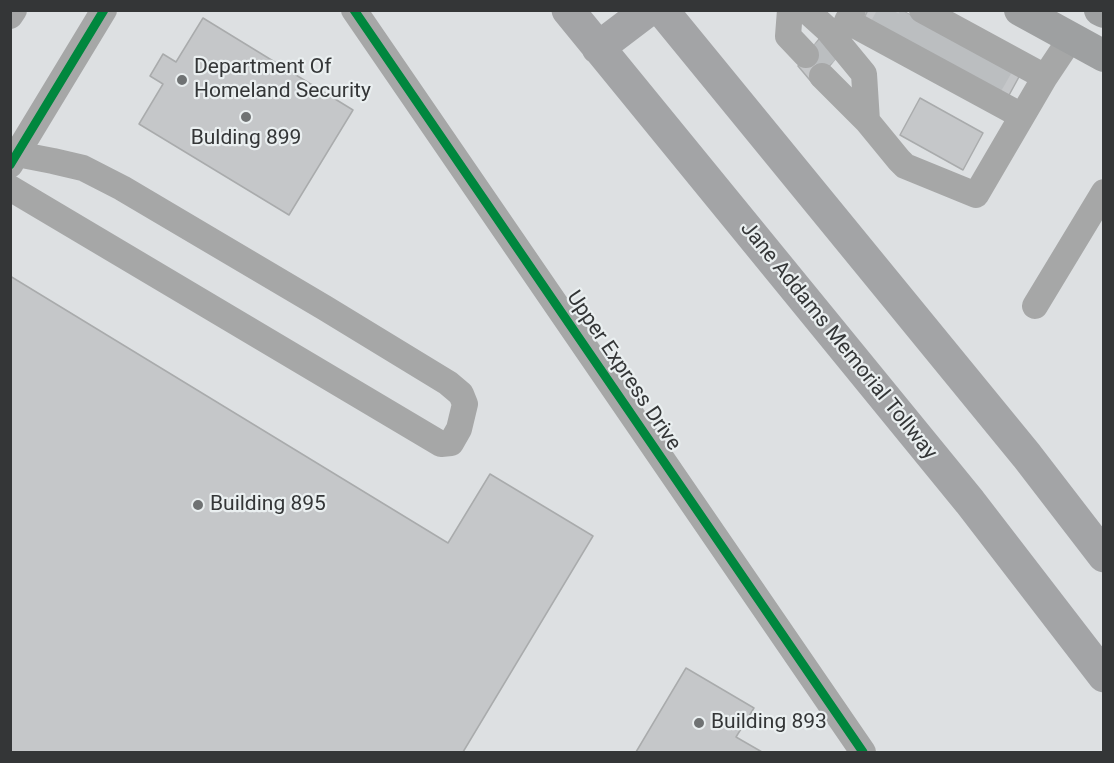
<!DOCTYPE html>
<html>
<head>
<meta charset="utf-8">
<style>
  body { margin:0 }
  #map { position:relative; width:1114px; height:763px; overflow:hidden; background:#dde0e2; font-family:Roboto,sans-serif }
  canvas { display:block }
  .frame { position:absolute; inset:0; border:12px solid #343637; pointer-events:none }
</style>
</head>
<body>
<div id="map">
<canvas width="1114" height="763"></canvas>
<div class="frame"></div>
</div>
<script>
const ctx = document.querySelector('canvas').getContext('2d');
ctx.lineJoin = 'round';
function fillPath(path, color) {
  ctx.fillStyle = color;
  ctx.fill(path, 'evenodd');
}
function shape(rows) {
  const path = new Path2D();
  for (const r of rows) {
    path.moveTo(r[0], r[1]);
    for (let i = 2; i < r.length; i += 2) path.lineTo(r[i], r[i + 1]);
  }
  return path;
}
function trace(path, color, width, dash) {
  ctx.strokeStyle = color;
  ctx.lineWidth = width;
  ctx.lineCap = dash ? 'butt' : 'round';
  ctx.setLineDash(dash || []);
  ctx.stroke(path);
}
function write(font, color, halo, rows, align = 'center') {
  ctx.font = font + ' Roboto,sans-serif';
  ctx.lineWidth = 4.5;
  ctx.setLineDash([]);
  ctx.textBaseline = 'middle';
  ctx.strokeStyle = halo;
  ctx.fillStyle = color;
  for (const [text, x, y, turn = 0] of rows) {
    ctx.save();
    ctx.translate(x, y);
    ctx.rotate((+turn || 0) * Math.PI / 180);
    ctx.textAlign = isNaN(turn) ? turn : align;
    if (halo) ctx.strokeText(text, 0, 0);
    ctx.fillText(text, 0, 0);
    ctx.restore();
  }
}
const building = shape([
  [868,10,901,10,1020,75,1008,97,864,18,868,10],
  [203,18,353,110,289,215,139,124,163,84,150,76,163,54,176,62,203,18],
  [823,34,840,53,814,85,798,66,823,34],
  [920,98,983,133,963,170,900,135,920,98],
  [10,276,448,543,490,474,593,536,463,752,10,752,10,276],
  [686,668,754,708,736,737,762,752,636,752,686,668]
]);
fillPath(building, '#c5c7c9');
trace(building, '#a9abac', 1.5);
trace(shape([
  [882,28,892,10],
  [900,38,912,16],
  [815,44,832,63],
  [918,48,930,26],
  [936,58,949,36],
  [954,67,966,45],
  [971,77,983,55],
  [989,86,1001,65]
]), '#bbbec0', 26, [26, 13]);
trace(shape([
  [354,10,863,752],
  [790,10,788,36,806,55],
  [806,10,827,29,864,74,867,121,899,160,905,166,976,195,1045,77,1071,38],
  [853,10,847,21,1022,116],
  [922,10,1045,77],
  [10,16,14,10],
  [822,76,867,121],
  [10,165,104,10],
  [10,188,441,444,451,443,459,429,465,404,461,394,448,383,325,308,122,188,83,168,53,161,17,154],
  [1035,306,1104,192]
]), '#a6a7a7', 26);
trace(shape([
  [1020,10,1104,56],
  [1100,10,1104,12]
]), '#9ea0a1', 32);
trace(shape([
  [568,10,970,502,1104,676],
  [662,10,1027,456,1104,556],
  [598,48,648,10]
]), '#a3a4a6', 33);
trace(shape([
  [354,10,863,752],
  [10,165,104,10]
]), '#00873e', 9);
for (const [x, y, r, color] of [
  [182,80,6,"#6f7273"],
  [246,117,6,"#6f7273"],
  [198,505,6,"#6f7273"],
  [699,723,6,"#6f7273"]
]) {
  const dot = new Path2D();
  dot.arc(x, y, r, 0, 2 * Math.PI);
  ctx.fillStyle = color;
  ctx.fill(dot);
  trace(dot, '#eaeff0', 2);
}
write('21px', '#343637', '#eaeff0', [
  ["Department Of",194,68],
  ["Homeland Security",194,92],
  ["Bulding 899",246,139,"center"],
  ["Building 895",210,505],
  ["Building 893",711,723]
], 'left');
write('21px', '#343637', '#eaeff0', [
  ["Jane Addams Memorial Tollway",838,341,51],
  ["Upper Express Drive",623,371,56]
]);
</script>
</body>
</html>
